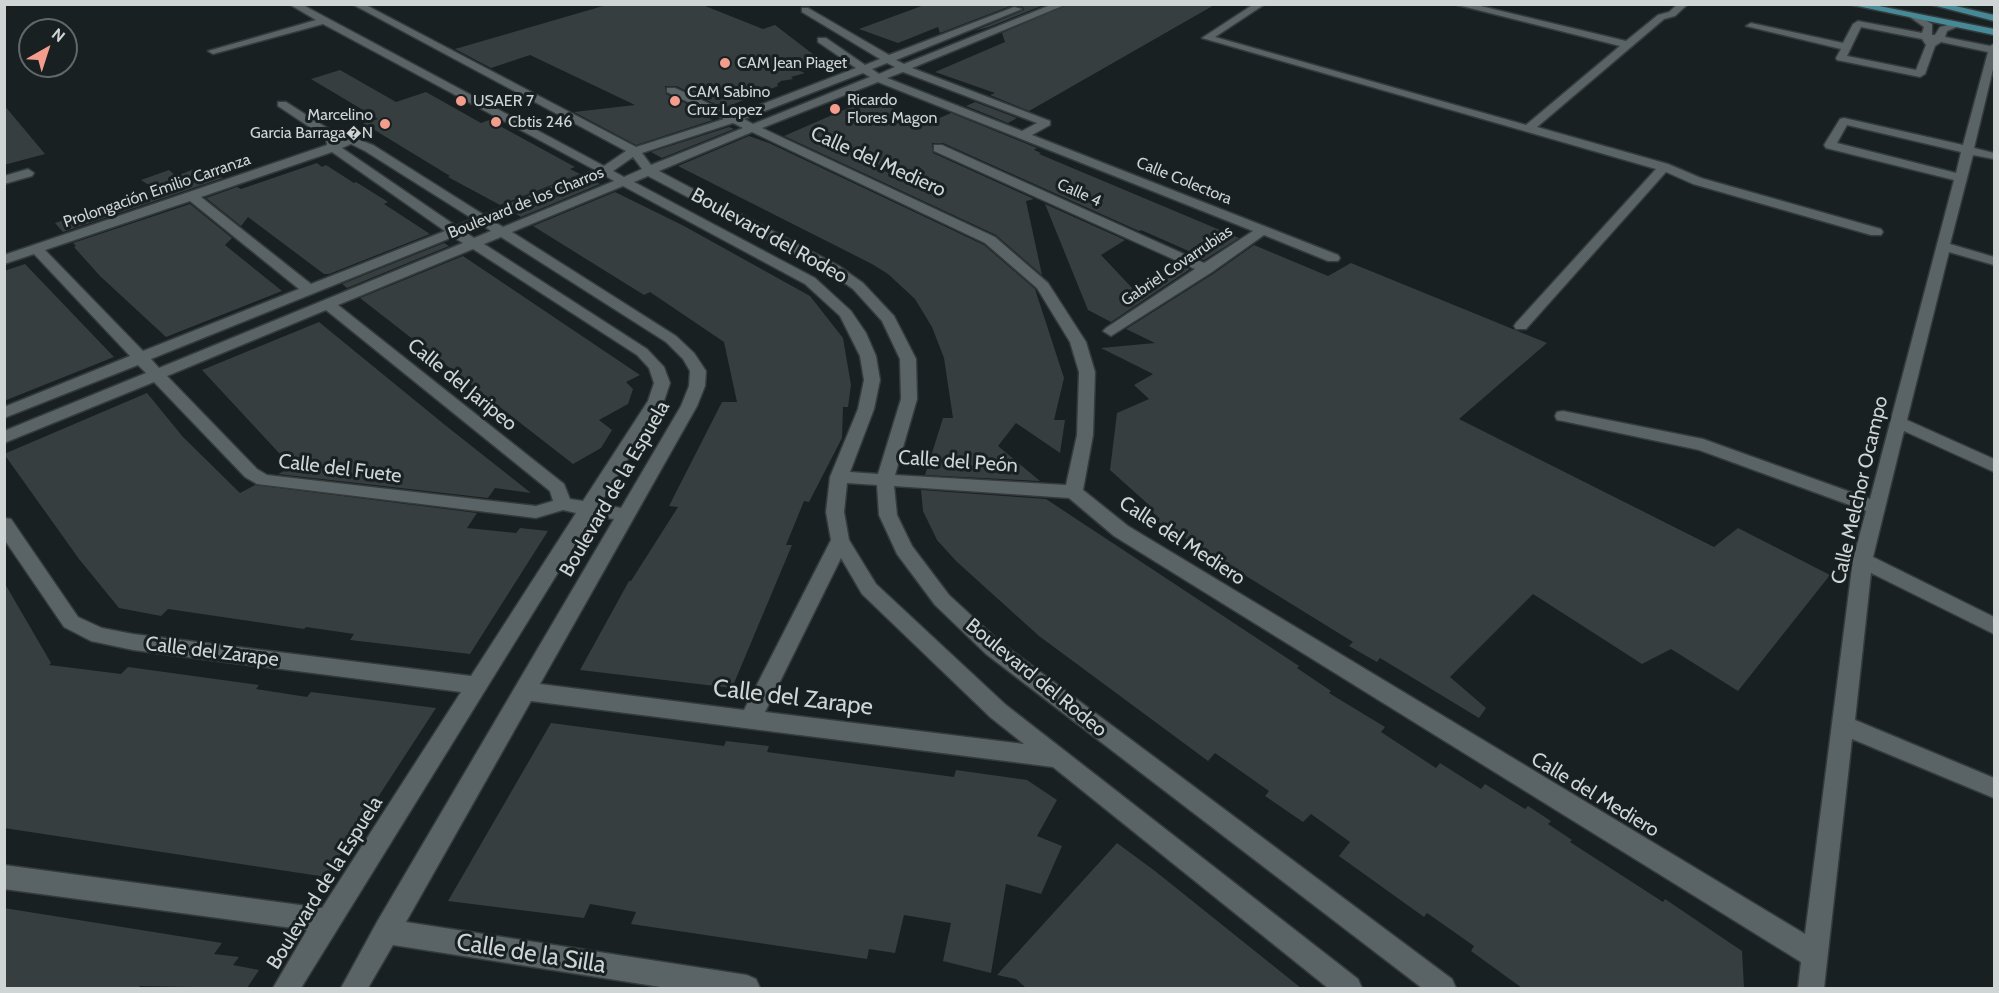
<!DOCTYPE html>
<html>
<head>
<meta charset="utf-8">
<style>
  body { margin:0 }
  #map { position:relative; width:1999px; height:993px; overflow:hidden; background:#182022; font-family:Cabin,sans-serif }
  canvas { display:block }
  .frame { position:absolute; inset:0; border:6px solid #cfd4d5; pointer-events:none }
  .north { position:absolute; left:18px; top:18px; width:60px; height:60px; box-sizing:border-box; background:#182022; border:2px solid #61686a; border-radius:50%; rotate:39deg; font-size:16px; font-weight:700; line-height:24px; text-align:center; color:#cfd4d5 }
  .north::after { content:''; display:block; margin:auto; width:21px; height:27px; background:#f49d8c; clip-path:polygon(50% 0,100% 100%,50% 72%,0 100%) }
</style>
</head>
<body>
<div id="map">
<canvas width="1999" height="993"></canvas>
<div class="frame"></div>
<div class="north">N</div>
</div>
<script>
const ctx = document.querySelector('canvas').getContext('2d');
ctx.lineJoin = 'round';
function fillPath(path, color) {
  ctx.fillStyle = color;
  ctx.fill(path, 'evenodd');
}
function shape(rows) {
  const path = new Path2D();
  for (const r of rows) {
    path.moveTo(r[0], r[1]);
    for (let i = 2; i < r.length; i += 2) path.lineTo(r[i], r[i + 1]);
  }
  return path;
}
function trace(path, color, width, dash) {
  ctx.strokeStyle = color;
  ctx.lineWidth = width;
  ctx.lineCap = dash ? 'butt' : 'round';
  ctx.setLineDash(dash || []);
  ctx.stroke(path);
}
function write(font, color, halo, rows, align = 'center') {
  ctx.font = font + ' Cabin,sans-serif';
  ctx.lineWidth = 6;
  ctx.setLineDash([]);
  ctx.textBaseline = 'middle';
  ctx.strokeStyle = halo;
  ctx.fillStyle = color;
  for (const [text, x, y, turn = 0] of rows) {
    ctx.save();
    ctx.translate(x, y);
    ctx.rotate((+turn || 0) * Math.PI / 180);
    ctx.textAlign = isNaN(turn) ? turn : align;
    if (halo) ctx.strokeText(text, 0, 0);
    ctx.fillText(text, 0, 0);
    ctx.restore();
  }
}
fillPath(shape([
  [610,4,700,4,763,29,775,25,827,65,800,71,805,73,791,77,793,79,781,81,777,84,778,86,724,108,676,86,665,86,666,94,708,114,713,117,709,119,713,120,636,145,574,112,635,105,530,55,491,68,455,49],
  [927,4,1046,4,989,27,974,31,1024,10,1023,7,1013,5,940,33,938,27,898,43,859,29],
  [1069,4,1216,4,1029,111,990,95,995,93,935,72,1005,42,1002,33],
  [340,70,396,102,426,92,481,123,489,120,575,167,570,169,580,174,500,205,448,177,450,176,363,123,378,119,311,79],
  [869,99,928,123,951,113,1037,148,1034,150,1041,153,1039,154,1239,238,1204,260,1197,258,1200,256,1141,230,1139,231,943,143,932,143,933,153,1034,199,1026,201,1042,275,996,235,784,136],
  [975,102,1017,118,1008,123,966,106],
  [4,105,45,154,4,165],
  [729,127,734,129,662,158,651,152],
  [749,136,769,143,984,245,1035,289,1064,378,1054,420,1065,420,1060,453,1016,423,998,446,1040,481,925,475,943,418,953,418,944,358,932,327,915,299,888,274,872,264,678,166],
  [317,163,322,167,326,165,354,183,356,182,388,202,384,204,430,234,329,274,324,274,248,217,241,226,206,198,237,187,241,189],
  [200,167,223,178,63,232,55,223,155,189,141,180,169,170,176,176],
  [594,181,600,184,521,217,516,214],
  [615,192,684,226,810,296,843,338,851,385,848,407,843,407,842,438,809,502,804,501,786,545,792,545,732,688,580,670,629,581,631,581,678,507,669,506,722,402,737,402,724,342,650,292,644,295,533,226],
  [190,204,232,238,225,245,282,291,166,337,100,276,74,247,76,246,73,243],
  [1045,204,1125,240,1101,255,1134,290,1144,284,1149,287,1183,266,1190,269,1111,322,1088,310],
  [444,243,449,246,347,288,342,284],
  [1254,245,1328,276,1351,263,1547,343,1459,419,1714,547,1738,528,1830,575,1738,691,1671,649,1642,664,1533,594,1450,677,1486,708,1479,718,1380,658,1377,662,1349,646,1353,642,1157,521,1160,519,1146,506,1149,505,1110,470,1117,413,1149,399,1134,385,1153,374,1101,348,1155,343,1126,329,1213,274],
  [463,256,640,375,626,382,633,389,628,404,599,420,612,430,601,448,573,464,360,298],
  [25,264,114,357,4,401,4,271],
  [319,322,445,425,531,493,495,488,488,498,278,474,300,463,279,453,202,370],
  [147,393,183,437,240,493,255,485,477,513,467,528,516,533,520,528,548,531,470,654,350,640,354,634,306,627,304,629,168,609,161,616,119,608,79,559,4,454],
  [921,490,1046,499,1299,666,1297,668,1331,691,1329,693,1385,727,1381,732,1436,768,1440,763,1481,789,1485,784,1525,809,1528,806,1551,821,1548,824,1572,840,1570,842,1663,902,1665,899,1742,951,1744,988,1522,988,1471,951,1474,946,1427,913,1424,917,1339,856,1350,842,1311,814,1303,822,1265,796,1269,791,1215,753,1208,761,1039,636,956,561,937,540,923,511],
  [4,582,51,663,49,665,121,674,128,667,259,685,256,689,307,697,311,692,436,708,326,877,4,828],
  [551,723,724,746,726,741,769,746,767,752,954,777,956,770,1027,780,1057,800,1037,836,1062,846,1041,894,1006,884,991,973,943,961,951,923,904,915,895,953,869,949,867,959,631,924,636,912,590,904,584,918,448,901],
  [1117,843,1155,871,1301,988,1026,988,1016,979,997,975],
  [4,908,222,943,214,954,239,957,233,965,259,970,247,988,140,986,138,988,4,988]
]), '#363e40');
const minor = shape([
  [289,4,301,4,604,166,626,151,352,4,364,4,636,147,724,119,667,92,667,88,675,88,734,115,856,68,818,42,818,38,826,38,865,65,880,59,802,12,802,8,808,8,889,55,1014,7,1022,9,896,60,904,64,1053,4,1067,4,912,68,1050,121,1050,125,1032,135,1338,255,1340,258,1338,261,1328,261,1264,235,1212,272,1111,336,1103,331,1106,328,1195,269,934,151,934,145,942,145,1204,263,1253,231,878,82,762,128,995,237,1048,283,1086,342,1095,372,1093,435,1083,490,1128,526,1805,934,1853,560,1866,511,1699,450,1563,421,1557,420,1555,416,1557,412,1563,411,1703,439,1870,499,1954,180,1826,148,1824,145,1840,119,1844,118,1963,145,1988,52,1941,42,1935,46,1925,74,1920,77,1837,60,1836,58,1841,49,1746,26,1751,23,1843,43,1853,24,1858,21,1922,33,1924,27,1910,17,1915,14,1932,24,1932,35,1935,35,1940,27,1959,22,1959,26,1947,31,1945,37,1990,46,1994,44,1994,65,1974,148,1994,153,1994,159,1973,155,1950,244,1994,257,1994,265,1949,252,1907,420,1994,459,1994,472,1904,431,1873,557,1994,617,1994,634,1871,573,1855,720,1994,778,1994,798,1852,739,1824,988,1798,988,1801,962,1114,536,1069,498,894,486,897,515,912,546,949,595,1000,642,1452,979,1456,988,1422,988,986,654,935,605,897,554,879,515,877,485,847,483,844,512,849,540,876,584,1006,705,1358,979,1362,988,1328,988,1053,767,531,701,406,922,747,975,756,979,760,988,667,988,393,945,368,988,341,988,377,922,614,519,593,516,301,988,273,988,307,930,4,889,4,865,322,908,461,692,133,650,91,641,64,627,4,539,4,518,11,519,78,617,102,628,133,634,471,676,576,513,563,510,536,518,257,484,245,477,154,382,4,443,4,431,146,373,138,365,4,418,4,407,130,356,34,254,4,264,4,255,327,145,326,138,278,106,278,102,286,102,335,133,357,139,373,145,484,215,595,170,323,24,213,54,208,51,316,20,289,4],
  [1861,27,1922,39,1926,45,1916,70,1847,56,1861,27],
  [887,63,895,67,879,74,872,69,887,63],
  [903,72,1037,123,1022,131,887,78,903,72],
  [863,73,870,77,753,124,744,119,863,73],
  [733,123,743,128,651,165,642,153,733,123],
  [1847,125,1961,152,1956,173,1837,143,1847,125],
  [752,132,985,243,1037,288,1070,342,1079,372,1077,435,1066,485,895,475,917,399,916,359,894,316,863,283,839,266,659,171,752,132],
  [351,144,365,151,473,219,456,226,342,148,351,144],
  [332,152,445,231,311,284,201,197,332,152],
  [633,157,642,169,624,177,613,171,633,157],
  [604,175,614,181,503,227,493,221,604,175],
  [648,176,829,272,853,289,882,321,900,359,901,399,878,474,850,472,874,409,880,380,876,356,866,333,851,311,815,278,634,182,648,176],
  [623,186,805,284,840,316,860,356,864,380,858,409,830,477,826,512,831,540,744,710,540,684,697,406,705,386,706,371,694,353,676,336,512,232,623,186],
  [190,201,299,289,143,351,45,250,190,201],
  [482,225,491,231,474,238,465,232,482,225],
  [453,237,463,243,159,368,151,359,453,237],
  [501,237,666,342,683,359,690,371,689,386,681,406,621,508,600,504,664,401,670,383,664,367,647,349,484,244,501,237],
  [473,249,637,355,649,368,654,383,648,401,583,501,570,499,564,484,338,305,473,249],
  [326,310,550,491,553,501,536,506,267,475,257,469,167,376,326,310],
  [841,558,862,594,990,717,1024,744,765,712,841,558],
  [1254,4,1265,4,1215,37,1526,125,1620,46,1454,4,1472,4,1626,41,1658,15,1669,12,1678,4,1688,4,1675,16,1664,19,1537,127,1668,164,1701,178,1881,229,1883,232,1881,235,1871,235,1693,184,1666,172,1526,329,1516,329,1514,326,1516,323,1656,169,1202,38,1254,4],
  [28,169,34,173,32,176,4,184,4,176,28,169]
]);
const major = shape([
  [1848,4,1869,4,1994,29,1994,35,1848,4],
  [1929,4,1947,4,1994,15,1994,21,1929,4]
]);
trace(minor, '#353a3b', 3);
trace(major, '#353a3b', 3);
fillPath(minor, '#5a6365');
fillPath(major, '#458a96');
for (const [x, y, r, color] of [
  [725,63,6,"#f49d8c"],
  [461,101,6,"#f49d8c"],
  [675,101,6,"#f49d8c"],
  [835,109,6,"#f49d8c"],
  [496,122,6,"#f49d8c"],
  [385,124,6,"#f49d8c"]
]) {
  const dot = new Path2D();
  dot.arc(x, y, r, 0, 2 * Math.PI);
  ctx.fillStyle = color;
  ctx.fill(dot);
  trace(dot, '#182022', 2);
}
write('16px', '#cfd4d5', '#182022', [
  ["CAM Jean Piaget",737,63],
  ["CAM Sabino",687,92],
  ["Cruz Lopez",687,110],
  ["Ricardo",847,100],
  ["Flores Magon",847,118],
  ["USAER 7",473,101],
  ["Marcelino",373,115,"right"],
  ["Garcia Barraga�N",373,133,"right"],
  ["Cbtis 246",508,122]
], 'left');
write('16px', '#cfd4d5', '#182022', [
  ["Calle Colectora",1184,181,22],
  ["Prolongación Emilio Carranza",157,191,-19],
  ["Calle 4",1079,193,24],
  ["Boulevard de los Charros",526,203,-22],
  ["Gabriel Covarrubias",1177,266,-34]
]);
write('20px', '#cfd4d5', '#182022', [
  ["Calle del Mediero",878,162,24],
  ["Boulevard del Rodeo",769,236,29],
  ["Calle del Jaripeo",462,385,39],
  ["Calle del Peón",958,462,4],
  ["Calle del Fuete",340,469,7],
  ["Boulevard de la Espuela",615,489,-60],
  ["Calle Melchor Ocampo",1860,490,-77],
  ["Calle del Mediero",1182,541,33],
  ["Calle del Zarape",212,652,7],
  ["Boulevard del Rodeo",1036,678,39],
  ["Calle del Mediero",1595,795,31],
  ["Boulevard de la Espuela",325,883,-58]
]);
write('24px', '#cfd4d5', '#182022', [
  ["Calle del Zarape",793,698,7],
  ["Calle de la Silla",531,954,9]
]);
</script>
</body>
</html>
